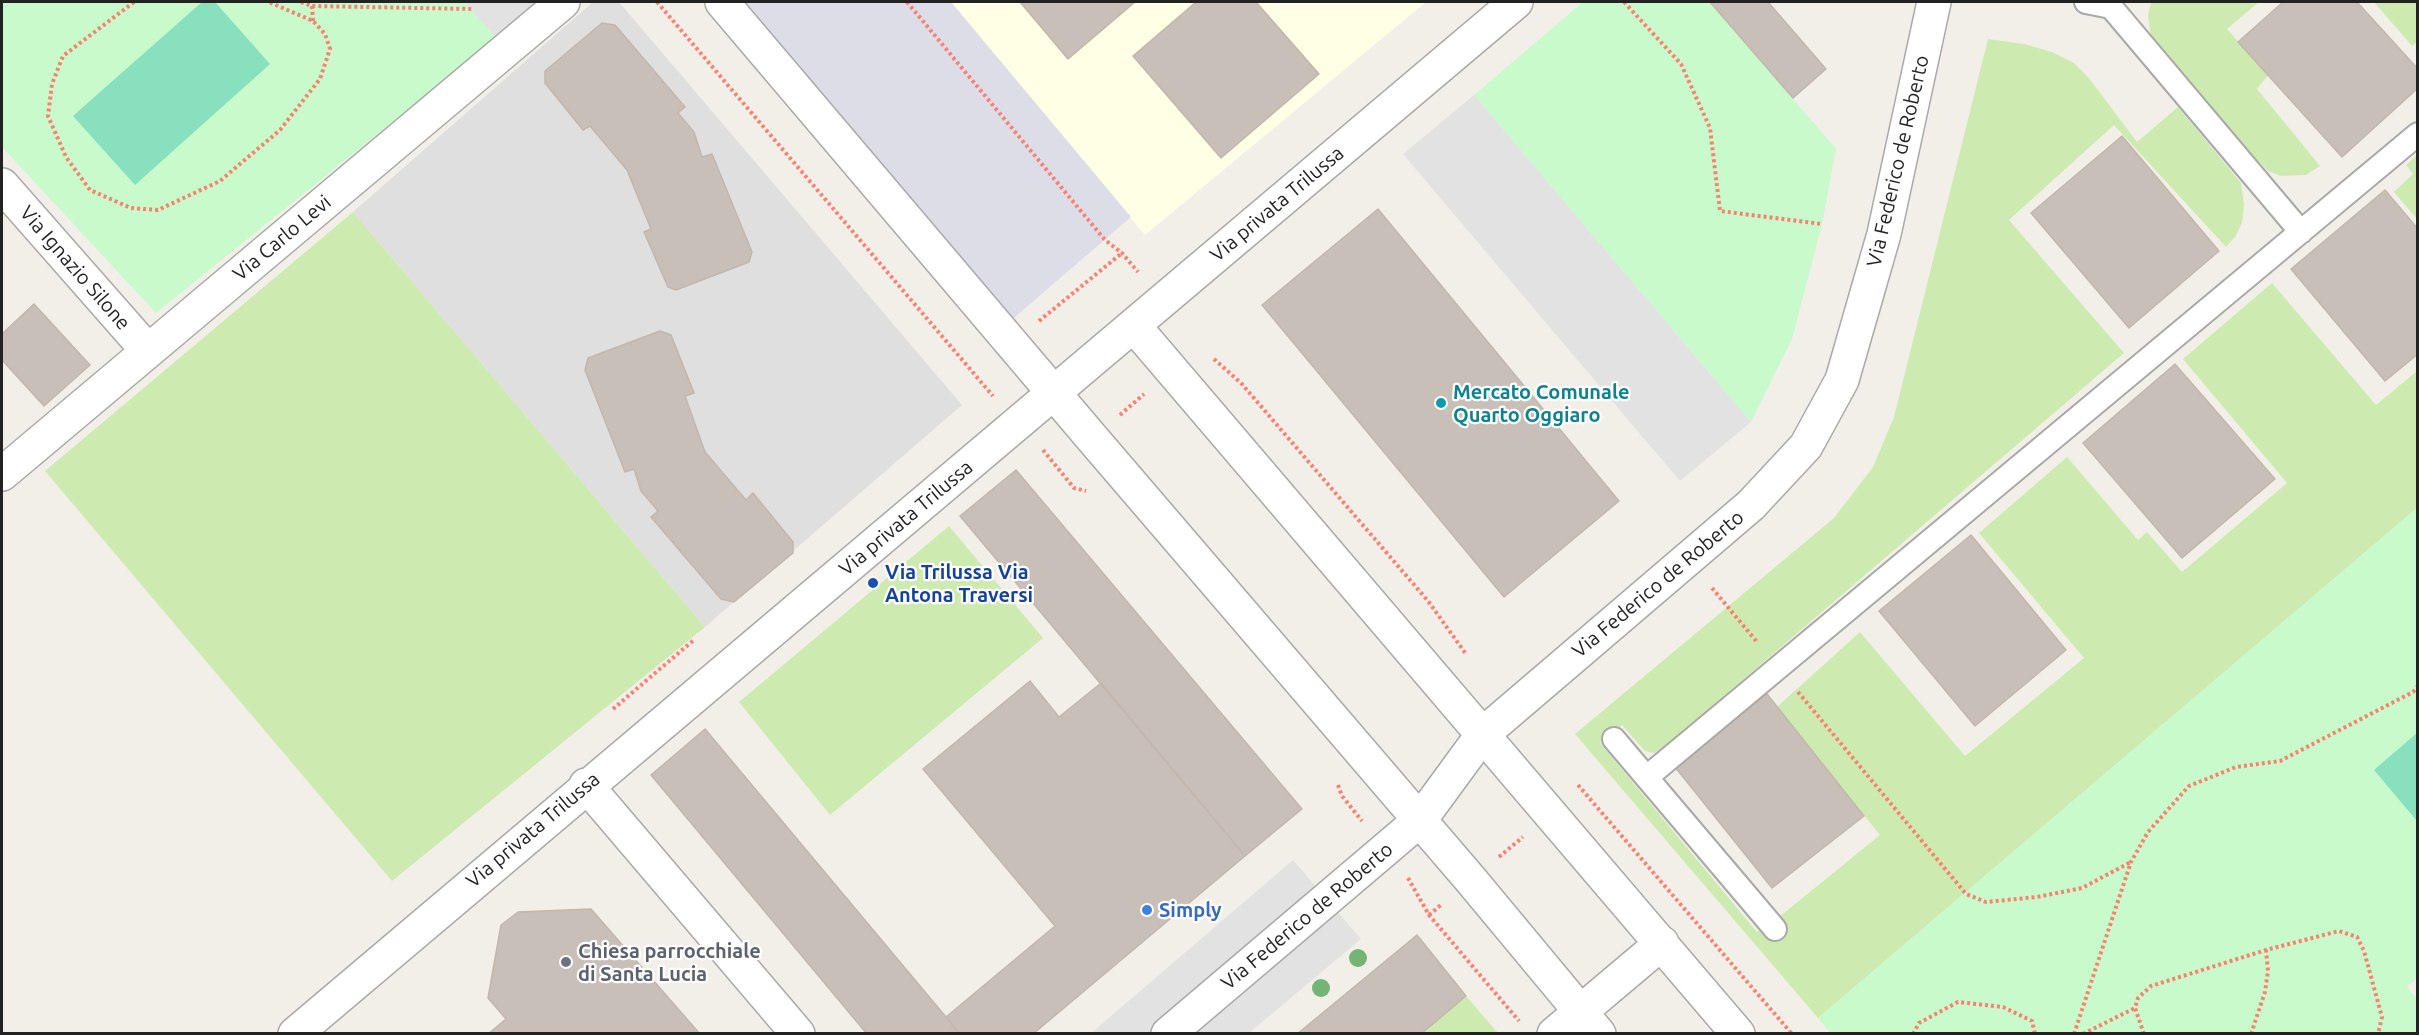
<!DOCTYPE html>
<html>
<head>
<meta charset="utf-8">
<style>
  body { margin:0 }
  #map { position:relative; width:2419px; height:1035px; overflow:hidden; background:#f2efe9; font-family:Ubuntu,sans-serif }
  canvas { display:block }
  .frame { position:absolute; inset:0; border:3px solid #222; pointer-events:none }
</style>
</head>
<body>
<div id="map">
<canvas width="2419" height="1035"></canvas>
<div class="frame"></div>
</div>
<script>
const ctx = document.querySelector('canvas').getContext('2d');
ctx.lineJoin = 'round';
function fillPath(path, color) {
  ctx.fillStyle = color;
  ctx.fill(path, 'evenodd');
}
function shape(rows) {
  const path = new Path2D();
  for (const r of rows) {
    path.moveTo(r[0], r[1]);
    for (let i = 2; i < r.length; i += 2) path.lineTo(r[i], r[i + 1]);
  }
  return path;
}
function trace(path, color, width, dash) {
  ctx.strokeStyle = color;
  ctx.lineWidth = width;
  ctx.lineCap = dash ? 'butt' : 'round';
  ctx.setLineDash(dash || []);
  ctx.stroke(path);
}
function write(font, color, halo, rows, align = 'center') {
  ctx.font = font + ' Ubuntu,sans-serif';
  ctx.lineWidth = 4.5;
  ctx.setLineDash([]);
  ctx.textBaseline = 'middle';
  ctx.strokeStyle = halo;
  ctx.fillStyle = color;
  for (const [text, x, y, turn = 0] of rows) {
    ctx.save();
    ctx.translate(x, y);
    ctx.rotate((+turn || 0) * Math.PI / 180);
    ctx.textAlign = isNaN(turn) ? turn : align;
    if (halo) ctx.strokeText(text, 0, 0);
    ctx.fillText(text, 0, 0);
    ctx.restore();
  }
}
fillPath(shape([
  [593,2,619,2,962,405,705,627,353,212]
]), '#e0dfdf');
fillPath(shape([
  [951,2,1426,2,1145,235]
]), '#ffffe5');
fillPath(shape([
  [2151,2,2259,2,2227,29,2268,75,2257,89,2320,166,2306,175,2281,176,2268,171,2254,157,2151,37,2148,16],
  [2374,2,2417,2,2417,42,2412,46],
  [1988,39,2024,44,2052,52,2074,63,2089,78,2137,142,2178,107,2241,183,2244,205,2242,223,2235,237,2226,247,2114,125,2009,220,2124,353,1662,749,1654,753,1645,751,1622,725,1600,743,1757,932,1768,926,1880,835,1777,707,1860,632,1965,756,2084,658,1979,533,2067,457,2138,540,2147,532,2182,572,2287,483,2183,359,2272,283,2376,405,2417,371,2417,508,1818,1018,1575,734,1834,518,1873,467,1894,417],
  [2417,155,2417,219,2394,192,2413,174,2406,165],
  [353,212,705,627,392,881,45,471],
  [949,526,1043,638,830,815,739,702],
  [1466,996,1498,1033,1421,1034]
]), '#cdebb0');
fillPath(shape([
  [2,2,465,2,496,38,156,313,2,147],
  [1583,2,1710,2,1836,149,1822,224,1792,339,1751,422,1474,95],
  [2417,508,2418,977,2407,987,2417,999,2417,1033,1831,1034,1818,1018]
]), '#c8facc');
fillPath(shape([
  [202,2,215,2,270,64,135,185,73,116],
  [2417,733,2417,821,2374,770]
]), '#88e0be');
fillPath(shape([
  [465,2,540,2,496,38],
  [1474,95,1751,422,1680,481,1403,154],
  [1293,860,1361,939,1249,1033,1090,1034]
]), '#e2e2e2');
fillPath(shape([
  [737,2,951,2,1131,217,1008,323]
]), '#dddde8');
const building = shape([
  [1020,2,1135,2,1068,59,1020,2],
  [1196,2,1256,2,1319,74,1221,158,1133,56,1196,2],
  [1710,2,1768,2,1826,69,1793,98,1710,2],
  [2283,2,2357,2,2418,69,2418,88,2342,157,2238,42,2283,2],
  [602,23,615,25,685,107,678,113,694,132,702,157,712,154,752,252,749,262,676,290,668,287,644,232,651,229,627,170,590,126,583,130,545,83,545,71,602,23],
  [2122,136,2219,251,2129,328,2031,213,2122,136],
  [2385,190,2418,229,2418,354,2385,381,2291,269,2385,190],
  [1378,209,1619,501,1504,597,1262,305,1378,209],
  [34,304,90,365,44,406,2,360,2,334,34,304],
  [660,331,671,335,694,393,685,396,705,452,746,500,753,493,793,542,793,553,734,602,721,599,651,517,658,511,641,491,634,469,625,472,585,370,588,358,660,331],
  [2175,364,2275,479,2182,558,2083,443,2175,364],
  [1016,470,1302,809,1245,856,960,516,1016,470],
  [1971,535,2066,650,1975,726,1879,611,1971,535],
  [1030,681,1059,717,1101,683,1245,856,1033,1034,960,1034,946,1017,1055,926,923,769,1030,681],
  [1767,694,1864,816,1772,888,1675,767,1767,694],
  [705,729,946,1017,960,1034,867,1034,651,775,705,729],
  [591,909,700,1034,488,1034,506,1019,488,998,501,925,518,912,591,909],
  [1417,935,1466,996,1421,1034,1297,1034,1417,935]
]);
fillPath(building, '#c7bfb8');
trace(building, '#c4b6ab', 1.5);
const service = shape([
  [2086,2,2111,7,2301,232],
  [1614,739,1775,929],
  [1647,777,2418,134]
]);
const minor = shape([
  [722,2,1092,438,1471,880,1599,1034],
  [2,185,148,351],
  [1134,326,1738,1034],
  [2,474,563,2],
  [586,785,798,1034],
  [295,1034,1516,2],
  [1168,1034,1420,820,1483,734,1751,505,1806,446,1842,380,1884,234,1934,2],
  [1554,1034,1662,943]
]);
trace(service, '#a9a9a9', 26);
trace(minor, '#a9a9a9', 36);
trace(shape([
  [134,2,63,56,52,84,48,116,66,157,90,190,131,208,158,210,220,181,280,130,320,79,330,49,325,34,313,21,269,2],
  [301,2,312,6,472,9],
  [657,2,993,396],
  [907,2,1105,240,1122,253,1138,272],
  [1624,2,1681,64,1710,128,1720,211,1822,224],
  [312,6,313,21],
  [1039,321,1122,253],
  [1214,359,1241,383,1428,601,1466,654],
  [1120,415,1144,394],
  [1043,450,1074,488,1086,491],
  [1712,588,1757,642],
  [1798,692,1966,894,1986,902,2037,897,2082,888,2131,862],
  [613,709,695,639],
  [1338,785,1342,796,1362,821],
  [1578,785,1792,1034],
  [1499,857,1523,837],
  [1408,878,1429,915,1519,1021],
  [1429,915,1442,904],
  [1913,1034,1919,1023,1958,1002,2003,1007,2032,1021,2035,1034],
  [2074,1034,2131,862,2148,832,2189,786,2236,767,2280,761,2413,692,2418,686],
  [2083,1034,2135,1008],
  [2144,1034,2135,1008,2138,998,2151,986,2266,950,2339,931,2357,937,2364,951,2382,1017,2378,1034],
  [2251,1034,2265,992,2268,971,2266,950]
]), '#fa8072', 4, [3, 3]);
trace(service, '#fff', 22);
trace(minor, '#fff', 33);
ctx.fillStyle = '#74b475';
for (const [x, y] of [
  [1358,958],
  [1321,988]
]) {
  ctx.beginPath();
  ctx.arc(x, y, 9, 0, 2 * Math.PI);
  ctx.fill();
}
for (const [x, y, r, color] of [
  [1441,403,6,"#0f9aa8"],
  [873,583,6,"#1a4fb4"],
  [1147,910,6,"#3f7fe0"],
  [566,962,6,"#6b7280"]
]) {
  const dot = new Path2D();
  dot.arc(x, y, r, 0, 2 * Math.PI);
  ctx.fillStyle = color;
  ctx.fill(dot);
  trace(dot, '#fff', 2);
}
write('20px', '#222', '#fff', [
  ["Via Federico de Roberto",1898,161,-77],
  ["Via privata Trilussa",1277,204,-40],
  ["Via Carlo Levi",282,238,-40],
  ["Via Ignazio Silone",75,268,49],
  ["Via privata Trilussa",906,518,-40],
  ["Via Federico de Roberto",1658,584,-40],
  ["Via privata Trilussa",533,830,-40],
  ["Via Federico de Roberto",1307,916,-40]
]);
write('bold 20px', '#0d838f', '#fff', [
  ["Mercato Comunale",1453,392],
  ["Quarto Oggiaro",1453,415]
], 'left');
write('bold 20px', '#164399', '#fff', [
  ["Via Trilussa Via",885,572],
  ["Antona Traversi",885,595]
], 'left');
write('bold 20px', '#366cbe', '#fff', [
  ["Simply",1159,910]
], 'left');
write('bold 20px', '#5b616d', '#fff', [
  ["Chiesa parrocchiale",578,951],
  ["di Santa Lucia",578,974]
], 'left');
</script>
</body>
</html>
